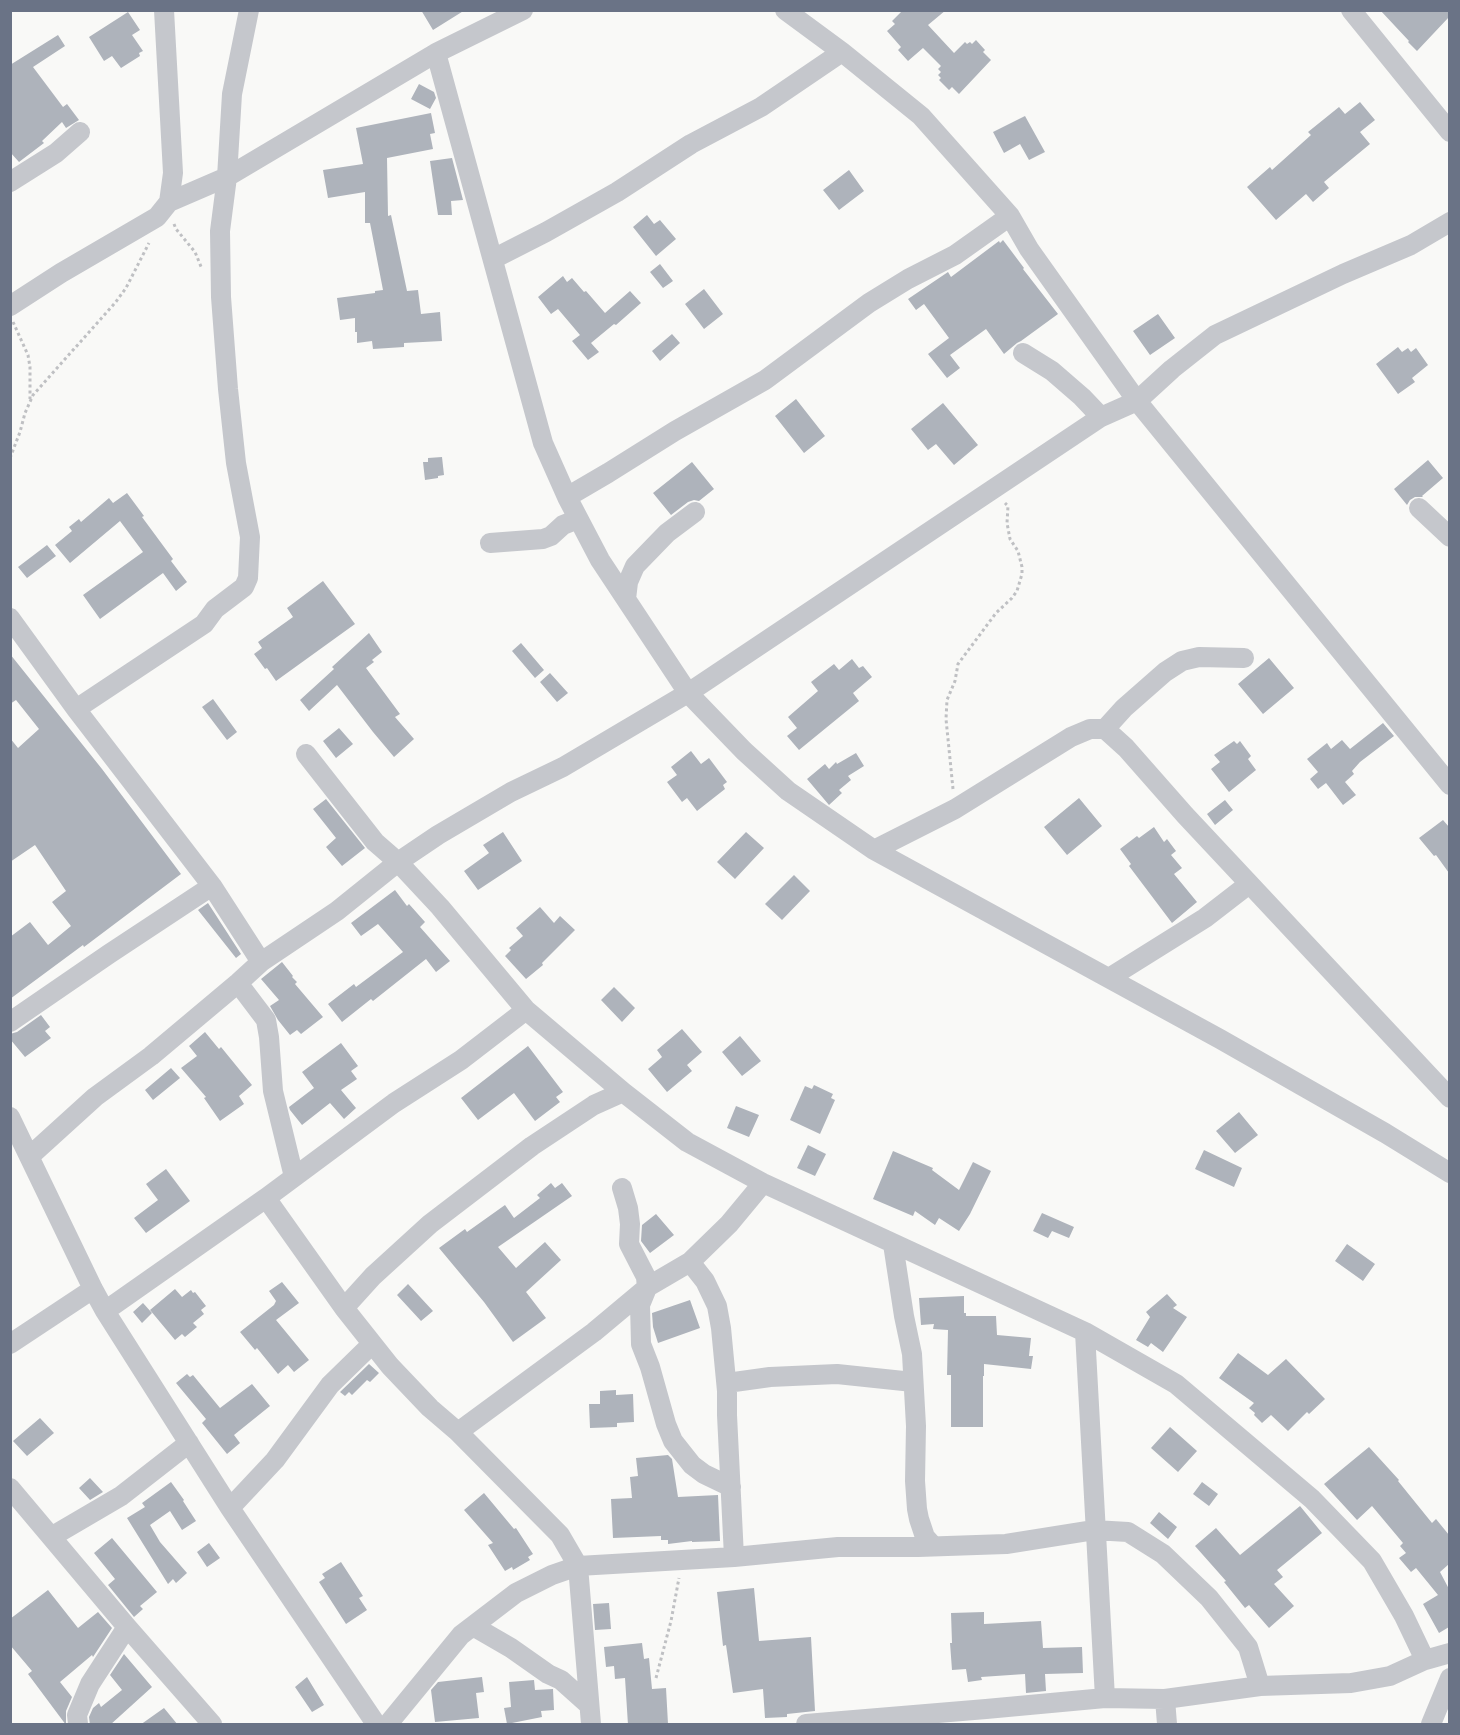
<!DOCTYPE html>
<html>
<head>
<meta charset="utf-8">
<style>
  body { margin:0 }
  #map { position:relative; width:1460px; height:1735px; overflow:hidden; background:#f9f9f7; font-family:"DM Sans",sans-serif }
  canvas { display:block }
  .frame { position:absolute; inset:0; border:12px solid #6a7386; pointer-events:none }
</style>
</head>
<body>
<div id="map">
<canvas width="1460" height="1735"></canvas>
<div class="frame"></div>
</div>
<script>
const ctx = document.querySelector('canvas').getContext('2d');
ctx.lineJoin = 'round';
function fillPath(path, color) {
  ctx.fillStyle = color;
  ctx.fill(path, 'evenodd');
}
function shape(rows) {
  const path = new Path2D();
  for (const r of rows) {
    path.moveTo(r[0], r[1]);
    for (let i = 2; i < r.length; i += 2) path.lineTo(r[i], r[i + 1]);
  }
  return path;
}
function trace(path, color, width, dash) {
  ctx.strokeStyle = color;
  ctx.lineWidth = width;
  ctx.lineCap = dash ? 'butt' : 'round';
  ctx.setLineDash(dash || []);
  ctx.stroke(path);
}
fillPath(shape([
  [421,10,465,10,433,30],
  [903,10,946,10,928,25,954,53,965,42,967,44,970,42,972,44,976,40,985,50,983,52,991,60,959,94,952,87,949,90,939,80,941,78,938,75,941,72,938,69,941,66,923,48,908,61,898,50,901,47,887,31,895,24,892,21],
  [1380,10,1449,10,1449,17,1417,51,1408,42,1409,41],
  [128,12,140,30,132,35,143,51,139,53,140,56,121,68,112,56,104,61,89,37],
  [58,35,65,46,33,67,63,107,67,104,79,120,66,128,62,122,42,141,44,143,19,162,10,152,10,65],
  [419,84,434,92,436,98,430,109,411,99],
  [1360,102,1375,120,1360,132,1370,144,1324,182,1329,188,1313,202,1306,194,1276,220,1247,187,1270,167,1272,170,1311,135,1308,132,1339,107,1345,114],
  [431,113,435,133,430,134,433,149,387,158,388,216,391,215,407,291,418,290,421,314,440,312,442,341,404,343,404,347,373,349,372,341,357,343,357,332,355,332,355,318,340,320,337,298,375,293,375,291,383,290,370,223,365,223,365,192,328,198,323,170,363,164,356,128],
  [1025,116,1045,152,1029,160,1020,144,1004,153,993,132],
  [452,158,463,200,451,201,452,215,438,215,430,161],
  [849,170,864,191,839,210,823,190],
  [647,215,654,224,660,220,676,239,656,256,633,227],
  [1003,240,1024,268,1023,269,1058,314,1021,341,1017,343,1004,354,986,329,950,355,960,368,947,378,928,354,949,338,924,304,916,310,908,299,948,272,951,277,999,241,1000,243],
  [660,264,673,281,663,288,650,272],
  [563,276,567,282,572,278,584,292,586,291,605,313,630,291,641,303,616,325,614,324,591,343,599,352,588,360,572,341,580,335,558,309,551,314,538,297],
  [704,289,723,314,704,329,685,304],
  [1158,314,1175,338,1150,355,1133,331],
  [672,334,680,343,660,361,652,351],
  [1398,347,1402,352,1408,348,1411,352,1416,348,1428,365,1412,378,1415,382,1398,394,1376,364],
  [796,399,825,436,804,453,775,416],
  [943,403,978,445,954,465,936,444,928,450,911,429],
  [442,457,444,475,438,476,438,478,425,480,423,462,428,462,428,458],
  [1428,460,1443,478,1422,496,1423,497,1415,497,1410,500,1407,505,1394,489],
  [692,462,714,489,699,501,694,500,688,502,671,515,653,493],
  [127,493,144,516,142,517,173,559,171,561,187,582,176,591,163,573,100,619,83,595,143,552,120,521,70,563,55,545,72,531,69,527,79,519,81,522,109,498,113,503],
  [47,545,56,556,27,578,18,567],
  [323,581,355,624,276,681,267,668,265,669,254,654,262,648,258,642,293,617,287,608],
  [369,633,382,652,372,660,374,662,366,668,400,714,395,717,414,739,394,757,373,732,337,685,309,711,300,700,334,669,332,667],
  [521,643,544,670,535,678,512,651],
  [10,654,102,769,181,874,84,947,83,945,10,999,10,937,30,922,48,945,71,926,52,902,66,891,35,845,10,862,10,738,18,748,39,729,16,700,10,704],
  [1269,658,1294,688,1263,714,1238,684],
  [852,659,859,668,863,666,872,677,853,693,859,701,799,750,787,736,797,728,788,717,818,691,811,682,834,664,839,670],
  [550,673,568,693,557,702,540,682],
  [213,699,237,732,227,740,202,707],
  [1383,723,1394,736,1360,762,1352,771,1354,774,1345,782,1356,795,1343,805,1326,783,1318,789,1310,779,1318,772,1307,759,1327,743,1331,749,1342,740,1350,749],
  [339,728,353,744,336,758,323,741],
  [1234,741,1237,744,1240,741,1251,756,1248,759,1256,770,1229,792,1211,769,1220,762,1214,755],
  [691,751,701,764,709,758,727,782,723,785,725,789,697,811,687,798,682,802,667,782,677,775,671,767],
  [856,753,864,766,848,776,851,780,839,790,842,793,829,805,807,779,825,764,829,769,836,762,837,764],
  [1079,798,1102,826,1067,855,1044,827],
  [326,799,365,848,342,866,326,847,336,838,313,809],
  [1225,800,1233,810,1215,825,1207,814],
  [1443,820,1449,827,1449,873,1436,855,1434,856,1419,838],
  [1154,827,1164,842,1167,839,1176,851,1171,855,1182,868,1174,874,1197,902,1172,923,1129,866,1131,864,1120,849,1137,836,1139,838],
  [503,832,522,861,478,890,464,871,489,853,483,845],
  [746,832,764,848,735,879,717,862],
  [794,875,810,891,782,920,765,904],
  [395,890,407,906,409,904,425,922,420,927,450,961,436,972,426,959,373,1001,371,999,342,1022,328,1004,354,984,356,987,403,952,378,924,361,936,351,923],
  [208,903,241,954,236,958,198,910],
  [540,907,554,923,560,916,575,930,542,963,543,965,526,979,505,956,511,950,509,948,523,936,516,928],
  [282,962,293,976,292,977,297,982,295,984,323,1017,301,1034,297,1030,290,1035,278,1020,270,1006,279,1000,261,979],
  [614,987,635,1008,622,1022,601,1000],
  [41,1015,50,1027,45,1031,51,1038,25,1057,10,1039,10,1034,17,1032],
  [682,1029,702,1052,687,1065,692,1071,667,1092,648,1069,662,1057,657,1050],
  [205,1032,219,1049,221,1047,252,1085,239,1096,244,1104,220,1121,204,1098,206,1097,181,1068,197,1056,189,1046],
  [740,1036,761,1061,742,1076,722,1052],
  [341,1043,358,1066,351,1071,357,1079,341,1090,356,1108,344,1119,330,1103,302,1125,290,1110,289,1107,314,1088,302,1072],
  [528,1046,563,1092,556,1097,560,1102,535,1121,514,1093,478,1120,461,1098],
  [171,1068,180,1078,153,1100,145,1090],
  [814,1085,833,1094,831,1098,835,1100,820,1134,790,1120,805,1086,812,1089],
  [736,1106,759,1115,749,1137,727,1128],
  [1239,1112,1258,1135,1235,1153,1216,1131],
  [808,1145,826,1154,815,1176,797,1168],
  [1204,1150,1242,1168,1234,1187,1195,1169],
  [893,1151,933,1168,932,1170,959,1190,973,1162,991,1171,970,1214,959,1231,939,1218,935,1225,915,1211,913,1216,873,1199],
  [166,1169,190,1201,146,1233,134,1218,158,1200,146,1184],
  [551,1183,555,1188,562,1183,572,1196,498,1247,516,1268,545,1242,561,1260,526,1292,546,1318,513,1342,484,1302,439,1248,465,1229,467,1232,505,1205,514,1218,540,1198,537,1195],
  [1042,1213,1074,1227,1069,1238,1052,1231,1048,1238,1033,1231],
  [656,1214,674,1235,650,1253,641,1241,642,1225],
  [1347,1244,1375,1264,1363,1281,1335,1261],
  [282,1282,299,1303,276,1320,309,1360,294,1372,288,1365,278,1374,257,1348,255,1350,240,1332,274,1305,276,1301,269,1291],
  [408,1284,433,1311,421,1321,397,1295],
  [175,1289,182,1297,191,1290,193,1293,195,1292,206,1306,201,1310,204,1314,193,1323,197,1327,185,1337,182,1334,175,1340,150,1310],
  [1167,1294,1177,1305,1173,1308,1187,1317,1163,1352,1151,1343,1148,1347,1136,1340,1150,1317,1146,1312],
  [964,1296,964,1313,966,1313,966,1316,996,1316,997,1335,1031,1338,1029,1356,1033,1356,1031,1369,984,1364,984,1376,983,1376,983,1427,951,1427,951,1375,947,1375,948,1330,933,1329,934,1324,921,1325,919,1298],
  [690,1300,700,1328,658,1343,653,1327,652,1313],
  [143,1303,152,1313,142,1323,133,1312],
  [1238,1353,1268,1375,1286,1359,1325,1399,1309,1414,1307,1412,1288,1431,1271,1415,1262,1423,1254,1415,1255,1413,1249,1408,1254,1403,1219,1378],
  [369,1364,379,1373,370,1382,367,1380,352,1395,349,1392,345,1396,340,1392],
  [187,1374,190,1377,193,1375,220,1408,252,1384,270,1406,234,1435,240,1443,227,1454,202,1423,206,1419,176,1383],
  [616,1390,616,1395,633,1394,634,1422,617,1423,617,1427,590,1428,589,1404,600,1404,600,1391],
  [40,1418,54,1433,27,1456,13,1441],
  [1170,1427,1197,1451,1178,1472,1151,1448],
  [1369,1447,1399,1480,1398,1481,1432,1523,1436,1519,1449,1535,1449,1564,1440,1572,1449,1589,1449,1627,1439,1633,1423,1604,1438,1595,1416,1568,1411,1572,1399,1558,1406,1553,1400,1546,1403,1543,1372,1506,1357,1520,1324,1484],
  [668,1455,672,1459,678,1497,718,1495,720,1541,692,1542,692,1541,668,1544,668,1540,661,1540,661,1536,613,1538,611,1499,632,1498,630,1477,638,1476,636,1458],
  [90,1478,103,1492,90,1500,79,1488],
  [171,1482,184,1500,183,1501,196,1521,182,1530,170,1511,150,1525,160,1542,187,1573,176,1583,173,1579,168,1584,127,1518,145,1507,142,1503],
  [1202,1482,1218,1494,1209,1506,1193,1494],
  [484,1493,514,1529,516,1528,533,1554,528,1557,530,1560,513,1570,512,1567,505,1571,488,1545,493,1543,464,1510],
  [1300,1506,1322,1533,1277,1570,1283,1577,1274,1584,1294,1606,1269,1628,1249,1605,1245,1608,1224,1582,1226,1581,1195,1546,1216,1528,1240,1555],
  [1159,1512,1177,1527,1168,1539,1150,1523],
  [112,1538,157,1592,140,1606,143,1609,134,1617,108,1585,115,1579,94,1553],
  [209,1543,220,1558,207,1567,197,1552],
  [341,1562,363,1596,359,1598,367,1610,346,1624,319,1582,325,1578,322,1574],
  [754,1588,759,1641,811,1637,815,1711,787,1714,787,1717,765,1718,763,1689,733,1693,726,1645,723,1646,717,1592],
  [48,1590,78,1628,98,1612,112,1628,93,1657,92,1655,60,1682,72,1697,66,1711,66,1725,28,1674,32,1671,10,1645,10,1619],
  [609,1603,611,1629,595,1630,593,1604],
  [984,1612,984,1624,1041,1621,1043,1648,1082,1647,1083,1673,1045,1674,1046,1691,1026,1693,1025,1674,981,1677,982,1680,968,1682,966,1669,952,1670,950,1643,952,1643,951,1613],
  [642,1643,644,1659,649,1658,652,1689,666,1688,668,1724,628,1725,625,1678,615,1679,614,1666,606,1667,604,1647],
  [124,1654,152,1687,110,1725,90,1725,89,1717,93,1708,99,1703,101,1707,122,1690,110,1675],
  [307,1677,324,1705,312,1712,295,1687],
  [482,1677,484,1692,476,1693,479,1718,435,1722,431,1690,438,1682],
  [534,1680,535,1690,553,1689,554,1710,541,1711,542,1717,507,1724,504,1708,511,1707,509,1682],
  [164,1708,178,1725,140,1725]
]), '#aeb3bb');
trace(shape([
  [174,224,176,229,195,252,202,269],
  [13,322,28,355,30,367,30,399],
  [10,458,20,432,25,413,33,395,115,303,126,288,149,243],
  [953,789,946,719,947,700,955,681,958,664,996,613,1012,598,1017,591,1022,574,1022,567,1018,551,1010,539,1007,523,1008,506,1005,503],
  [656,1678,671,1621,679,1578]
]), '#bfc0c3', 3, [3, 3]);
trace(shape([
  [164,10,173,173,169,202],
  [785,10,842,52,921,116,1010,216,1029,249,1137,401,1450,785],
  [1351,10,1450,132],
  [436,53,543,443,567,497,600,560,688,693,744,751,788,791,874,850,1220,1039,1385,1133,1450,1173],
  [10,182,56,153,80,132],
  [493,259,546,232,617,192,691,144,761,107,842,52],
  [10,306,61,273,157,217,169,202,227,177,436,53,523,10],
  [1023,353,1052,371,1082,397,1101,417],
  [567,497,608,473,675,431,765,380,869,303,908,279,955,255,1010,216],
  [1419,508,1450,537],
  [490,543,543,539,551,536,563,525,578,519],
  [626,599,628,582,635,566,667,533,695,512],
  [10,618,76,709,212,886,261,962],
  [76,709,204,624,215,609,244,587,248,578,250,537,236,463,228,389,221,297,220,231,227,177,232,94,249,10],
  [1105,729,1124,708,1165,672,1182,661,1199,657,1244,658],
  [306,754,375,842,398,862,440,907,526,1010,623,1092,687,1142,763,1183,1085,1332,1176,1384,1312,1499,1372,1561,1404,1616,1425,1660],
  [874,850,955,809,1071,737,1090,729,1105,729,1126,748,1185,815,1450,1098],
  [1109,978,1205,918,1249,884],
  [238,983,266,1020,269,1037,273,1091,294,1177],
  [10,1022,109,954,212,886],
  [10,1117,93,1289,105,1311,230,1508,376,1724],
  [30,1156,95,1097,151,1056,238,983,261,962,337,911,398,862,438,835,511,792,563,767,688,693,1101,417,1137,401,1172,369,1215,335,1343,274,1411,245,1450,222],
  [622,1188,628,1208,630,1224,629,1244,646,1277,647,1288,640,1305,641,1344,650,1367,666,1424,673,1441,692,1465,704,1474,731,1487],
  [266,1198,344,1308,390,1366,430,1408,458,1432,560,1535,578,1566,591,1724],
  [893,1244,904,1316,912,1354,916,1426,915,1481,917,1509,919,1519,925,1537,933,1546],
  [690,1262,705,1281,717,1306,721,1328,727,1391,727,1415,734,1557],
  [344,1308,373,1276,430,1224,532,1146,594,1105,623,1092],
  [105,1311,266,1198,394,1103,461,1060,526,1010],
  [1085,1332,1105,1698],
  [10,1344,93,1289],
  [727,1383,770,1377,837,1374,913,1382],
  [458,1432,594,1332,649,1286,690,1262,729,1224,763,1183],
  [10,1488,127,1627,212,1724],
  [230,1508,275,1460,330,1385,371,1345],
  [51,1537,121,1496,189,1443],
  [473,1626,511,1648,548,1674,561,1680,589,1705],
  [1165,1699,1167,1724],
  [78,1724,77,1715,90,1684,127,1627],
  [388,1724,461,1635,516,1593,552,1575,578,1566,734,1557,838,1547,918,1547,1006,1544,1094,1530,1128,1532,1163,1554,1209,1598,1248,1647,1260,1686],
  [806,1724,986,1709,1105,1698,1165,1699,1260,1686,1351,1683,1390,1676,1425,1660,1450,1653],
  [1431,1724,1450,1678]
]), '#c5c7cc', 20);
</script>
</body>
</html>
